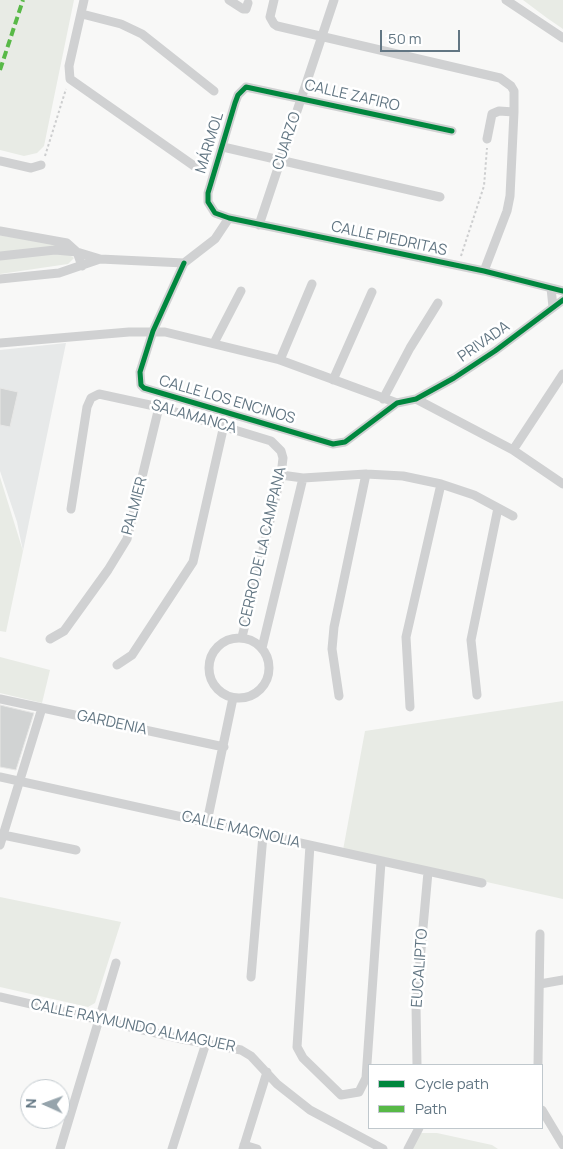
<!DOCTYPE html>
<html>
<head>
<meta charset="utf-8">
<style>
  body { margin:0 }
  #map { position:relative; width:563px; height:1149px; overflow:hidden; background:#f8f8f7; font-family:Manrope,sans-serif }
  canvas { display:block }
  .legend { position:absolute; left:368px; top:1064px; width:175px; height:65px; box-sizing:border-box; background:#fff; border:1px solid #c0c8cd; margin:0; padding:6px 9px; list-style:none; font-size:15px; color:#627683 }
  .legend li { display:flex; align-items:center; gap:10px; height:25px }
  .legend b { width:25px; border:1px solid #c0c8cd }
  .north { position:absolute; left:20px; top:1079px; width:50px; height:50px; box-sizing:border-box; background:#fff; border:1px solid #c0c8cd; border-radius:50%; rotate:272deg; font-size:14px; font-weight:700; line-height:20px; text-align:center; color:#627683 }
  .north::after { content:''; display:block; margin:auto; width:18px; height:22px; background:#96a4ac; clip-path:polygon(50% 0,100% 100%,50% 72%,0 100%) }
  .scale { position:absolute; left:380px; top:30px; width:80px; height:22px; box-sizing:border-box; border:2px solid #627683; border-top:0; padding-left:6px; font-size:15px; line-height:18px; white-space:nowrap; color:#627683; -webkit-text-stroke:4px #fff; paint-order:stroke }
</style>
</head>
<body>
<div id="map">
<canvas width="563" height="1149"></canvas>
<ul class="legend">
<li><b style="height:6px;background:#00873e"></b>Cycle path</li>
<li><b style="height:6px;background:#58b947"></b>Path</li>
</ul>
<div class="north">N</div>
<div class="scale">50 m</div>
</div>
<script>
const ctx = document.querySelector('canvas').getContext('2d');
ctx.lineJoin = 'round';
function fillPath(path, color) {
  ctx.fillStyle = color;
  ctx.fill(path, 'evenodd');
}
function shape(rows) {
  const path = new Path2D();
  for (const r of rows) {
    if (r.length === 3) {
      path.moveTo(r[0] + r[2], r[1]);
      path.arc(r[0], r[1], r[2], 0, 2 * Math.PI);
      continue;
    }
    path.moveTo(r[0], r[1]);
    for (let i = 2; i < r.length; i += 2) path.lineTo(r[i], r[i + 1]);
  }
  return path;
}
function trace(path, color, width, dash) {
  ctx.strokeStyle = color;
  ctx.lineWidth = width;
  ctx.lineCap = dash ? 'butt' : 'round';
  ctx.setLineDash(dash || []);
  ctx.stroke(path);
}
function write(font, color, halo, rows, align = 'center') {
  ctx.font = font + ' Manrope,sans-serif';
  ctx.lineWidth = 5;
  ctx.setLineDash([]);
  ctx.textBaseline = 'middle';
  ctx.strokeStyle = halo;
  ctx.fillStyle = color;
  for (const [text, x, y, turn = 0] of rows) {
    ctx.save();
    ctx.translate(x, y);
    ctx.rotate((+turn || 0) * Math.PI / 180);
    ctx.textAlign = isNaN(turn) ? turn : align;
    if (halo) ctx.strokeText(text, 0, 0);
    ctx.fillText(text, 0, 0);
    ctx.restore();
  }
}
fillPath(shape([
  [66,343,23,551,17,522,0,471,0,350]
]), '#e7e9e9');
fillPath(shape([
  [0,0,74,0,44,146,37,153,24,156,0,150],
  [523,0,563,0,563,29,547,18],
  [0,235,68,247,0,254],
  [64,251,74,258,68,264,0,274,0,258],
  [0,477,23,551,6,632,0,631],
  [0,657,50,670,42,703,0,693],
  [563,701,563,899,343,850,365,731],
  [0,897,121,922,95,1003,88,1007,0,987],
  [418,1133,437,1133,492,1145,498,1149,411,1149]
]), '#e8ebe5');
const building = shape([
  [0,388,18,392,10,427,0,425,0,388],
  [0,705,34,713,16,770,0,767,0,705]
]);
fillPath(building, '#d1d3d3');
trace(building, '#e7e7e6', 1);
trace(shape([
  [45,156,66,89],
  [461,256,484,186,487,148]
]), '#cdcecf', 2, [2.5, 2.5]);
trace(shape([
  [84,0,69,66,70,79,197,168],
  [229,0,243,9,246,9,248,3],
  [274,0,270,17,274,24,277,26,500,78,511,86,514,91,514,112,510,196,507,211,484,271],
  [506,0,563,38],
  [82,14,121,24,142,34,214,91],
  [452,131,246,87,238,95,235,103,208,193,208,202,215,213,229,218,484,271,563,291],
  [487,139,492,114,499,111,514,112],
  [223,147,440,197],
  [0,161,31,168,41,165],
  [259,225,334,0],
  [0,231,67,243,77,252,82,266],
  [0,256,55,250,77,252,100,259,184,263,215,239,229,218],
  [184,263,153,331,140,372,141,385,144,388,333,444,345,442,397,403,416,399,454,378,495,351,563,300],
  [0,279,59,273,100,259],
  [551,288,553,307],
  [0,343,129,332,165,332,280,360,397,403],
  [214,343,241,291],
  [280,360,312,284],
  [333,380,372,292],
  [383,399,410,348,438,303],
  [416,399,513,450,563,484],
  [513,450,563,374],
  [281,475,303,478,366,474,403,476,441,484,474,495,513,516],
  [71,509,87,407,91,398,99,394,159,407,271,441,281,451,283,458,281,475,242,637],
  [239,668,30],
  [50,639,64,631,108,570,127,539,159,407],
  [262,648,303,478],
  [117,665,132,655,193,562,224,425],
  [477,695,471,640,498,508],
  [339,696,332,649,334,627,366,474],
  [0,699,224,747],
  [410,707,406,637,441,484],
  [0,777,482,883],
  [207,822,233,698],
  [3,835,76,850],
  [0,845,42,708],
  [310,845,297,1047,303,1058,341,1095,359,1092,366,1078,381,862],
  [251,977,263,835],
  [540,984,563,980],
  [0,997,182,1039,241,1050,251,1056,277,1084,310,1110,383,1149],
  [417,1065,416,1005,428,872],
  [538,1065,540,934],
  [542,1110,563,1145],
  [244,1145,257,1149],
  [60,1149,116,963],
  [172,1149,206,1043],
  [243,1149,267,1072],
  [408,1149,419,1128]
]), '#d0d1d2', 9);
trace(shape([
  [0,70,23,0]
]), '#58b947', 4, [8, 4]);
trace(shape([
  [452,131,246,87,238,95,235,103,208,193,208,202,215,213,229,218,484,271,563,291],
  [184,263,153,331,140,372,141,385,144,388,333,444,345,442,397,403,416,399,454,378,495,351,563,300]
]), '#00873e', 5);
write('15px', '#627683', '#fff', [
  ["CALLE ZAFIRO",352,96,13],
  ["CUARZO",287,141,-72],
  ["MÁRMOL",210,143,-73],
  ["CALLE PIEDRITAS",389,239,12],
  ["PRIVADA",484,342,-35],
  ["CALLE LOS ENCINOS",227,400,16],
  ["SALAMANCA",194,417,16],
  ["PALMIER",135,506,-75],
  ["CERRO DE LA CAMPANA",263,547,-77],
  ["GARDENIA",112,723,12],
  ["CALLE MAGNOLIA",241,830,13],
  ["EUCALIPTO",420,968,-86],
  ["CALLE RAYMUNDO ALMAGUER",133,1026,12]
]);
</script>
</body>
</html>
